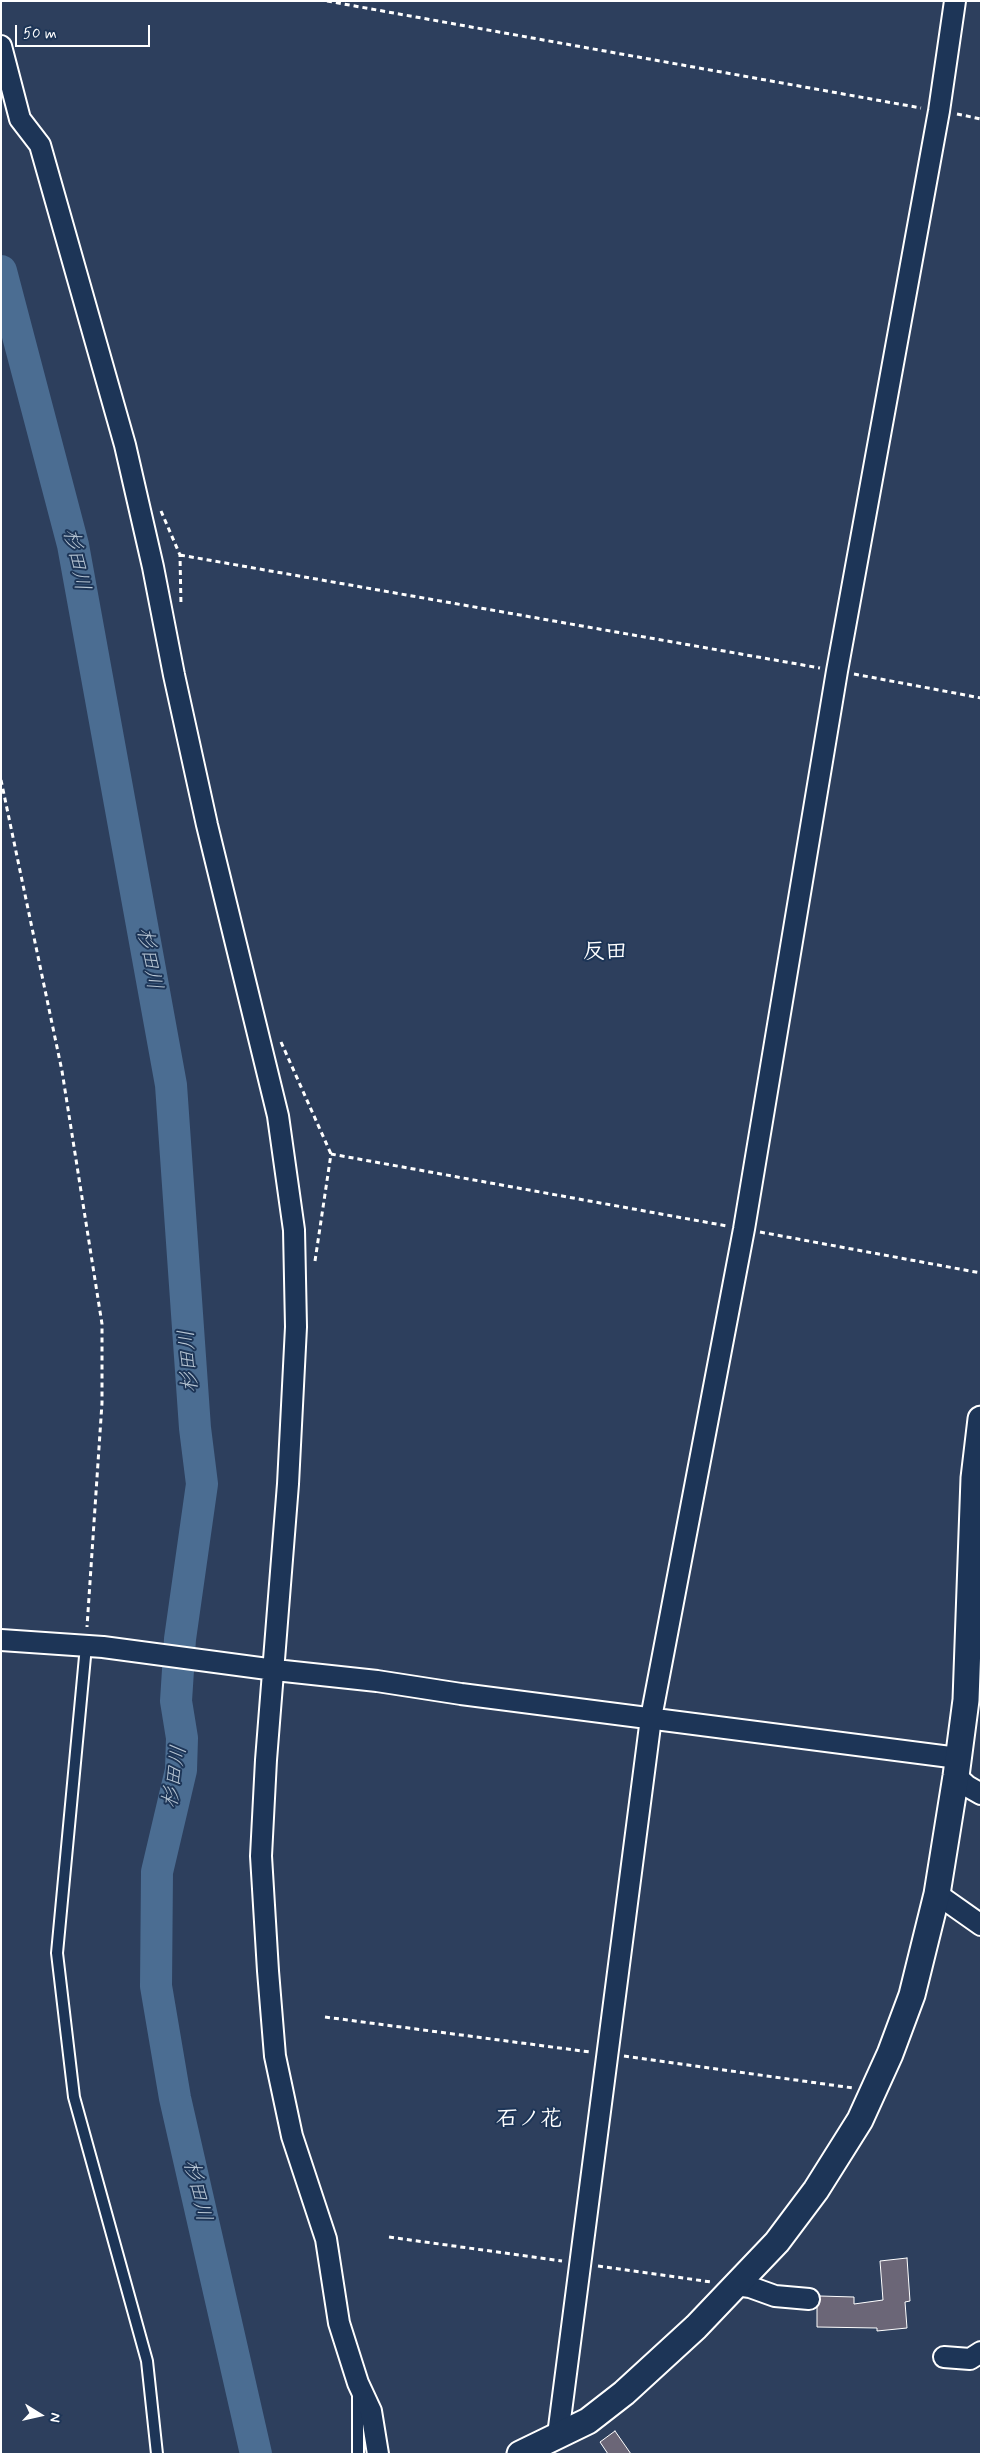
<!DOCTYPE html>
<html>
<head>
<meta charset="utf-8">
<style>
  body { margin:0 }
  #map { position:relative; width:982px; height:2455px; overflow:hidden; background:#2d3f5d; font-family:Mynerve,sans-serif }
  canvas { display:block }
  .frame { position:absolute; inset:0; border:2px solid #fff; pointer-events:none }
  .north { position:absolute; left:15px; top:2390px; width:50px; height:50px; -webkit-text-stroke:4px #1d3557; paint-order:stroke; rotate:100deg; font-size:14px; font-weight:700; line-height:20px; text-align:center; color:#fff }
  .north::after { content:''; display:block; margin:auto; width:18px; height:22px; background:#fff; clip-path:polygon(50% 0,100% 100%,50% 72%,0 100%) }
  .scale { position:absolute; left:15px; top:25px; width:135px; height:22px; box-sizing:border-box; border:2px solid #fff; border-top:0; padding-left:6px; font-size:15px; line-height:18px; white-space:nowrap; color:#fff; -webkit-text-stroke:4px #1d3557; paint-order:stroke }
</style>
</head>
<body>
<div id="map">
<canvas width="982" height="2455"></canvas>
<div class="frame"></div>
<div class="north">N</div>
<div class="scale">50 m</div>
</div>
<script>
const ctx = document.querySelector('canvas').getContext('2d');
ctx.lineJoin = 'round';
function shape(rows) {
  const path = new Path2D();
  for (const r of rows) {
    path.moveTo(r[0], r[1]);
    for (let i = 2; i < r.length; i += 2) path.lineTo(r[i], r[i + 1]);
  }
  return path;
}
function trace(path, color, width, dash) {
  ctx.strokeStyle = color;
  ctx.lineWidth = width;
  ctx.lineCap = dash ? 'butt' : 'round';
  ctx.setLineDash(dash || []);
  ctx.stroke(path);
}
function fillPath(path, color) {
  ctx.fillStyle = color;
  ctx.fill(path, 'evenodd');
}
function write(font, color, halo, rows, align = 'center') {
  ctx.font = font + ' Mynerve,"Klee One",sans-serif';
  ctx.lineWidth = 4;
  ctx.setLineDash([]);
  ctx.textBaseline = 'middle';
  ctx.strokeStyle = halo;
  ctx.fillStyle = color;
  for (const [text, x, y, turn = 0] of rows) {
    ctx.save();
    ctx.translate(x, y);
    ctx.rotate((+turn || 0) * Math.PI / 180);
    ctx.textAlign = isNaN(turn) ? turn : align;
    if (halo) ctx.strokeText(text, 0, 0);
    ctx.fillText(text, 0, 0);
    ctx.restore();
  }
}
trace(shape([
  [1,271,73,545,171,1085,195,1428,202,1484,180,1639,176,1701,182,1738,181,1770,157,1872,156,1986,175,2098,256,2454]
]), '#4b6d92', 32);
const building = shape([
  [907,2258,910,2301,905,2302,907,2328,877,2331,877,2328,817,2327,817,2307,820,2296,854,2297,854,2304,883,2300,880,2261,907,2258],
  [615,2431,631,2454,608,2454,600,2442,615,2431]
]);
fillPath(building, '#6b6677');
trace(building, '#fff', 1);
const service = shape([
  [86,1646,57,1953,74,2097,147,2361,157,2454],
  [358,2454,358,2394]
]);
const minor = shape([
  [1,46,20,119,40,145,125,445,153,567,174,675,207,825,278,1116,294,1230,296,1327,288,1484,266,1760,261,1856,268,1971,275,2056,292,2136,326,2239,339,2323,358,2383,371,2411,378,2454],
  [1,1640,103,1647,275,1670,377,1681,461,1694,958,1758],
  [956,1776,967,1786,981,1794],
  [937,1894,981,1925],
  [736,2285,750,2287,775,2296,809,2299],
  [944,2357,970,2359,981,2352],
  [558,2435,651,1718,744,1229,837,671,939,111,955,1]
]);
const tertiary = shape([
  [520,2454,588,2421,624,2393,696,2327,777,2242,816,2190,860,2120,890,2054,912,1995,937,1894,956,1776,966,1700,974,1478,981,1419]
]);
trace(service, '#fff', 14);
trace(minor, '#fff', 24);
trace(tertiary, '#fff', 29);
trace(shape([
  [327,1,921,108],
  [957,114,981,119],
  [161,511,180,555,181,606],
  [180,555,820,668],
  [854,674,981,698],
  [1,780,62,1071,102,1324,102,1403,87,1627],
  [281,1042,331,1154],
  [760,1232,981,1273],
  [315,1261,331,1154,727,1226],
  [325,2017,590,2052],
  [624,2056,853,2088],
  [389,2237,562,2261],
  [598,2266,711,2282]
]), '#fff', 3, [5, 4]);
trace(service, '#1d3557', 10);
trace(minor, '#1d3557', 20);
trace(tertiary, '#1d3557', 25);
write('italic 21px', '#b7c5d3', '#1d3557', [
  ["杉田川",75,560,78],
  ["杉田川",148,959,80],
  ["杉田川",190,1361,-94],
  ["杉田川",176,1777,-81],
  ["杉田川",196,2191,77]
]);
write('bold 22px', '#fff', '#1d3557', [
  ["反田",605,953],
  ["石ノ花",529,2120]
]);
</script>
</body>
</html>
